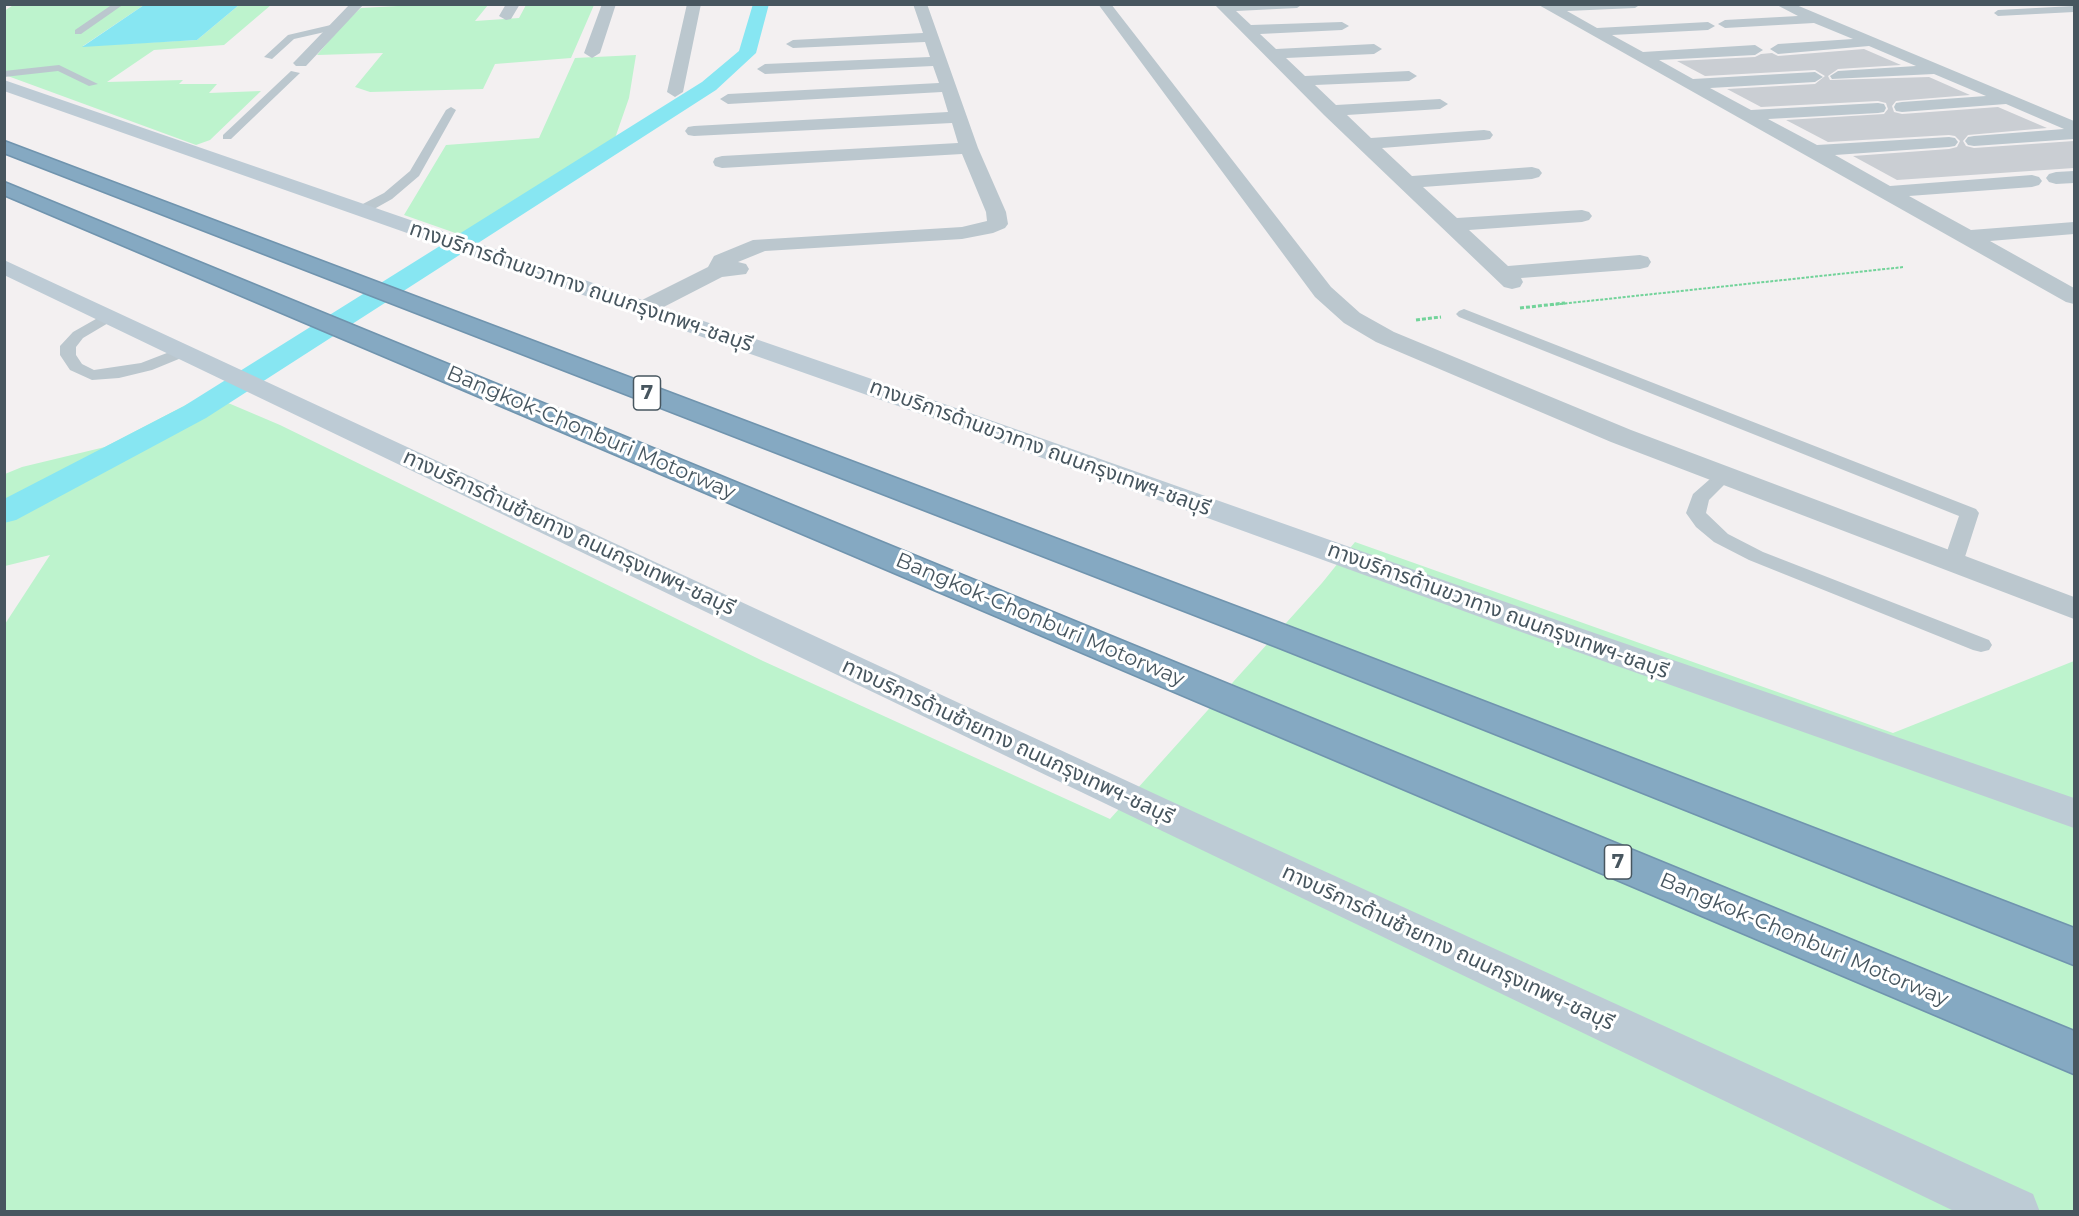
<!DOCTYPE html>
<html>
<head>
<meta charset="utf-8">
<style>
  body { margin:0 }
  #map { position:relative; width:2079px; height:1216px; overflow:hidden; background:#f3f0f1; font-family:Montserrat,sans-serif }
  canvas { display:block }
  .frame { position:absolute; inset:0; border:6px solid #47565f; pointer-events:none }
</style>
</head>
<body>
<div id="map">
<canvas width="2079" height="1216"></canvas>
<div class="frame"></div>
</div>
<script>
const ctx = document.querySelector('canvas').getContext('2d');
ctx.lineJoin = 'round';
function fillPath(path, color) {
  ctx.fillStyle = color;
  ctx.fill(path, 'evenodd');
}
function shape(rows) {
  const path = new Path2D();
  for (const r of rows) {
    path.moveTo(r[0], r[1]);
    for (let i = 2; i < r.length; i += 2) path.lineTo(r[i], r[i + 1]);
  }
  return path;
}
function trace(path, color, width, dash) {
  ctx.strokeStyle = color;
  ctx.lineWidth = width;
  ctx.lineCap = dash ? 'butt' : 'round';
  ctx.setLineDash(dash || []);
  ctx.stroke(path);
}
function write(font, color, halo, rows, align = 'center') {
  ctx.font = font + ' Montserrat,"Noto Sans Thai",sans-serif';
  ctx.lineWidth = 6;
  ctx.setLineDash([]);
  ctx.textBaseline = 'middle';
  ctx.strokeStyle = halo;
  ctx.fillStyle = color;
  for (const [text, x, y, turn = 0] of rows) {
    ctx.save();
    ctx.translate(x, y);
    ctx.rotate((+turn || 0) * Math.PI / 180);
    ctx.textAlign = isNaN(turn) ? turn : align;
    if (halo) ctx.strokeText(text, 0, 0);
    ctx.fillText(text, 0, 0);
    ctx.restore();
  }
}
fillPath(shape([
  [15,4,144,5,83,46,197,40,239,5,271,5,224,45,154,50,107,82,183,80,179,84,217,84,209,93,261,91,210,140,196,145,5,75,4,11],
  [435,4,488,5,475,21,519,18,526,5,594,5,571,58,495,64,483,89,370,92,355,87,383,53,317,55,346,21,361,8],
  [636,55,629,98,614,141,461,235,404,215,446,145,539,138,575,58],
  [207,394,280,425,763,661,1110,819,1322,583,1355,542,1893,733,2074,661,2074,1211,5,1211,5,624,50,555,5,566,5,474,22,467,105,447]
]), '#bdf3cd');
fillPath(shape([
  [144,5,144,4,239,5,197,40,82,47]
]), '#87e6f2');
fillPath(shape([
  [753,4,769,4,756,53,716,90,206,418,16,520,4,523,4,499,184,406,702,82,739,51,753,4]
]), '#87e6f2');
fillPath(shape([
  [1864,49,1901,65,1838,69,1828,76,1830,80,1929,77,1970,95,1896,101,1892,106,1894,112,1902,114,1998,107,2047,128,1968,135,1963,141,1966,146,1974,148,2074,141,2074,168,1897,180,1853,156,1949,149,1957,147,1960,141,1955,136,1949,135,1828,142,1786,120,1884,114,1888,109,1886,103,1878,101,1761,107,1727,89,1815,84,1825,76,1815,70,1705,76,1677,61,1755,57,1761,54,1772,53,1778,56]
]), '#caced3');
const motorway = shape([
  [4,141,1301,631,2074,928,2074,965,1277,647,4,153,4,141],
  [4,182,2074,1031,2074,1074,4,195,4,182]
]);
trace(motorway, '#7094ae', 3);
trace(shape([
  [1551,305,1904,267]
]), '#72d39a', 2, [3, 1.5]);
trace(shape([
  [1520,308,1565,303],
  [1416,320,1441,317]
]), '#72d39a', 3, [4, 2]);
fillPath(shape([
  [113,4,124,4,81,34,75,34,75,30,113,4],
  [2074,6,2074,12,1998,16,1994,13,1998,10,2074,6],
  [335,24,338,25,338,29,294,39,272,59,264,57,288,35,335,24],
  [59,65,98,84,89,86,58,71,4,77,4,71,59,65],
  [291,71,300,73,231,139,223,139,223,135,291,71],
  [451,107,456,110,419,176,392,199,367,213,357,213,356,210,357,207,384,193,410,171,446,110,451,107],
  [1464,309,1976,509,1979,513,1963,563,1960,567,1953,569,1946,567,1943,563,1959,516,1459,317,1456,314,1459,311,1464,309],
  [110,311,118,316,115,319,83,338,76,347,76,355,82,364,94,370,141,363,185,346,193,351,191,354,152,370,119,378,92,380,70,370,60,355,60,346,73,332,110,311],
  [1724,471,1730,472,1733,476,1709,500,1706,513,1728,534,1763,552,1989,640,1992,645,1989,650,1981,652,1973,650,1749,560,1714,542,1696,527,1686,513,1693,494,1718,472,1724,471]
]), '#bbc7ce');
fillPath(shape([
  [350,4,364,4,306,66,296,66,293,63,296,60,350,4],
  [506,4,520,4,511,19,506,20,499,16,506,4],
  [602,4,616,4,600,53,592,58,584,53,602,4],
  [687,4,701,4,683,92,675,97,667,92,687,4],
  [913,4,927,4,978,148,1006,212,1008,224,1005,228,993,233,962,239,765,251,738,262,746,264,749,269,746,274,722,277,652,313,644,315,636,313,632,308,636,303,708,267,714,256,753,240,962,227,987,221,986,212,962,154,722,168,715,166,713,162,715,158,722,156,958,143,952,123,694,136,688,135,685,131,688,127,694,126,948,112,942,92,728,104,720,99,728,94,939,83,933,66,765,74,757,69,765,64,930,57,925,42,793,48,786,44,793,40,923,33,913,4],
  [1098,4,1111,4,1331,287,1360,313,1394,332,1631,430,2074,597,2074,619,1611,442,1376,342,1344,323,1315,297,1098,4],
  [1214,4,1303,4,1297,8,1236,11,1251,25,1342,22,1349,26,1342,30,1260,34,1276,49,1374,44,1382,49,1374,54,1286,58,1305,76,1409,71,1417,76,1409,81,1315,85,1336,105,1440,99,1448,104,1440,109,1347,115,1371,138,1484,130,1490,131,1493,135,1490,139,1484,140,1382,148,1412,176,1532,167,1539,169,1542,173,1539,177,1532,179,1423,187,1457,218,1582,210,1589,212,1592,216,1589,220,1582,222,1469,230,1508,266,1640,255,1648,257,1651,262,1648,267,1640,269,1521,278,1523,282,1520,287,1512,289,1504,287,1324,115,1214,4],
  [1537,4,1641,4,1635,8,1567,11,1597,28,1708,22,1715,26,1708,30,1612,35,1643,52,1755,45,1763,50,1755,55,1659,60,1693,79,1815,72,1823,77,1815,82,1710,88,1751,110,1878,103,1884,104,1886,108,1884,112,1878,113,1768,119,1817,145,1949,137,1955,138,1958,142,1955,146,1949,147,1835,155,1890,186,2032,175,2039,177,2042,181,2039,185,2032,187,1909,196,1971,230,2074,222,2074,234,1990,241,2074,288,2074,304,2066,302,1537,4],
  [1775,4,1794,4,2074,121,2074,139,1974,146,1968,145,1965,141,1968,137,1974,136,2064,129,2006,104,1902,112,1896,111,1894,107,1896,103,1902,102,1986,96,1934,74,1832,79,1830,76,1838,71,1916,66,1869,46,1778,54,1770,49,1778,44,1853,39,1814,23,1725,28,1718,24,1725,20,1798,16,1775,4],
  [2074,171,2074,183,2056,184,2049,182,2046,178,2049,174,2056,172,2074,171]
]), '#bbc7ce');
fillPath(shape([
  [4,80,953,407,1548,617,2074,798,2074,828,1524,633,935,419,4,91,4,80],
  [4,260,1166,799,2033,1194,2040,1212,1956,1212,4,275,4,260]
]), '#bdcbd5');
fillPath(motorway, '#85a9c2');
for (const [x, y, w] of [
  [647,393,27],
  [1618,862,27]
]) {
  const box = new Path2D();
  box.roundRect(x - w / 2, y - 17, w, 34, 4.5);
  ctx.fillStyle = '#fff';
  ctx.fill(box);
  trace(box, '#47565f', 1.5);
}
write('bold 20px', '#47565f', null, [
  ["7",647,393],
  ["7",1618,862]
]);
write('21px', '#47565f', '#fff', [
  ["ทางบริการด้านขวาทาง ถนนกรุงเทพฯ-ชลบุรี",581,287,19],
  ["Bangkok-Chonburi Motorway",591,433,23],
  ["ทางบริการด้านขวาทาง ถนนกรุงเทพฯ-ชลบุรี",1040,448,20],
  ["ทางบริการด้านซ้ายทาง ถนนกรุงเทพฯ-ชลบุรี",569,533,25],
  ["ทางบริการด้านขวาทาง ถนนกรุงเทพฯ-ชลบุรี",1498,611,20],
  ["Bangkok-Chonburi Motorway",1040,620,23],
  ["ทางบริการด้านซ้ายทาง ถนนกรุงเทพฯ-ชลบุรี",1008,742,25],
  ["Bangkok-Chonburi Motorway",1804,940,23],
  ["ทางบริการด้านซ้ายทาง ถนนกรุงเทพฯ-ชลบุรี",1448,948,25]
]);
</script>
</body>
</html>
